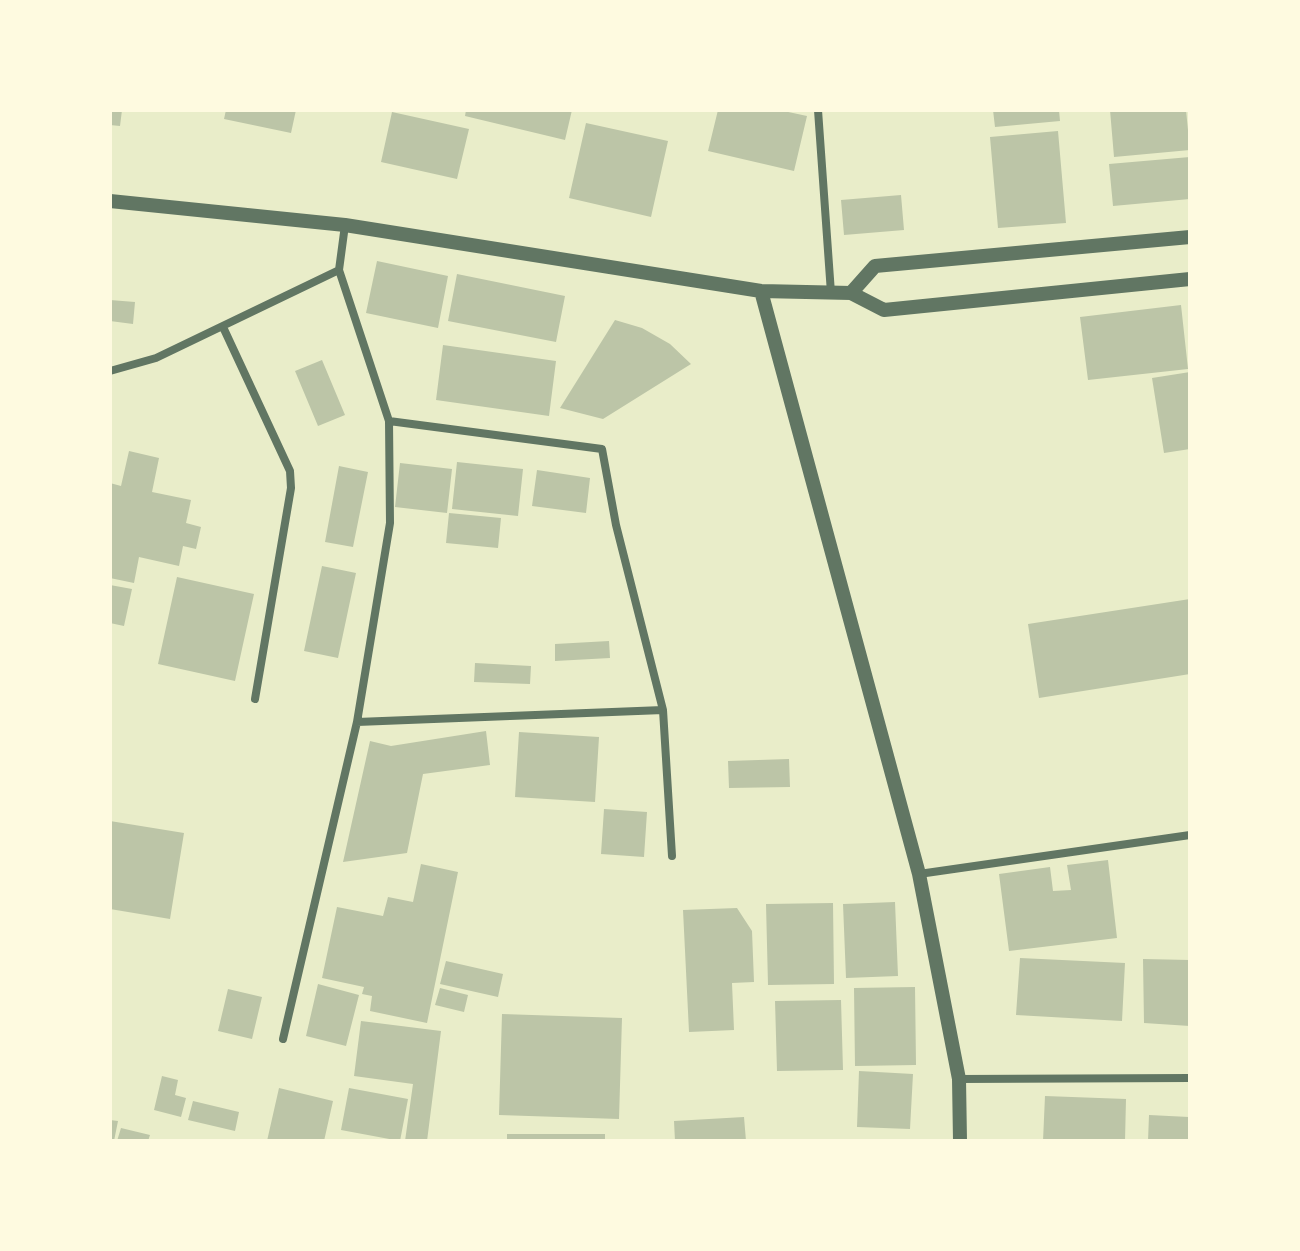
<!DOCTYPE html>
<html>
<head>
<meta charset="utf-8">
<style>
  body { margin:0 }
  #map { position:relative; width:1300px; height:1251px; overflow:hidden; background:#e9edc9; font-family:"Noto Sans",sans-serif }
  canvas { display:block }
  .frame { position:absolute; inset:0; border:112px solid #fefae0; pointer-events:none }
</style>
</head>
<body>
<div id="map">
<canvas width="1300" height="1251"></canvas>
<div class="frame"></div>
</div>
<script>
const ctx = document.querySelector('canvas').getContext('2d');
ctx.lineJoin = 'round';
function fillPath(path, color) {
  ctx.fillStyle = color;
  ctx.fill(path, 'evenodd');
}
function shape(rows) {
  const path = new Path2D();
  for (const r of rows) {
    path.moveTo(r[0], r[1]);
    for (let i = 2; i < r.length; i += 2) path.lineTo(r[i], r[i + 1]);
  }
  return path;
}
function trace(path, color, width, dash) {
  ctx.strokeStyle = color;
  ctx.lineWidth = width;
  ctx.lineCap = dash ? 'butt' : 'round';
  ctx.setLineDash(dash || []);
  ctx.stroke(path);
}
fillPath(shape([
  [110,110,122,110,120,126,110,125],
  [226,110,296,110,291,133,224,119],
  [466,110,572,110,565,140,465,116],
  [718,110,779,110,807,116,794,171,708,151],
  [993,110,1059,110,1060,121,995,127],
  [1110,110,1186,110,1190,150,1114,157],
  [392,112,469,129,457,179,381,162],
  [586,123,668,141,651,217,569,198],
  [1058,131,1066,223,998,228,990,137],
  [1190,157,1190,199,1113,206,1109,164],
  [901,195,904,230,844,235,841,200],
  [377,261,448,276,438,328,366,313],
  [457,274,565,296,556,342,448,321],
  [110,300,135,302,133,324,110,321],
  [1181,305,1188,369,1088,380,1080,317],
  [615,320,642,328,670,344,691,364,603,419,560,408],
  [443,345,556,361,549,416,436,400],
  [322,360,345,415,318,426,295,371],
  [1190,372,1190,449,1164,453,1152,378],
  [129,451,159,458,152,492,191,500,186,523,201,527,196,549,183,546,179,566,139,557,134,583,110,578,110,483,121,486],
  [457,462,523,469,518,516,452,509],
  [400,463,452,469,447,513,395,507],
  [339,466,368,472,353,547,325,542],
  [537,470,590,478,586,513,532,506],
  [449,513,501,518,498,548,446,543],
  [322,566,356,573,338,658,304,651],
  [177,577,254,594,235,681,158,664],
  [110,585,132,589,124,626,110,623],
  [1190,599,1190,674,1039,698,1028,624],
  [609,641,610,658,555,661,555,644],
  [475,663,531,666,530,684,474,682],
  [486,731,490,765,423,774,407,853,343,862,370,741,391,746],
  [519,732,599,737,595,802,515,797],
  [789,759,790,787,729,788,728,761],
  [604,809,647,812,644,857,601,854],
  [110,821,184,833,170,919,110,909],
  [1108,860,1117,938,1009,951,999,874,1050,867,1053,891,1071,890,1067,865],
  [421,864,458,872,427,1023,370,1011,372,996,362,994,364,987,322,978,337,907,383,916,388,897,413,902],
  [895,902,898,976,846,978,843,904],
  [833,903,834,984,768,985,766,904],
  [737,908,752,931,754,982,732,983,734,1030,689,1032,683,910],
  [1020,958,1125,963,1122,1021,1016,1015],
  [1143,959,1190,960,1190,1026,1144,1023],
  [446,961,503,974,498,997,440,984],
  [318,984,359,995,346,1046,306,1036],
  [915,987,916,1065,855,1066,854,988],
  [440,988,468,995,464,1012,435,1005],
  [228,989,262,997,252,1039,218,1031],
  [841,1000,843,1070,777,1071,775,1001],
  [502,1014,622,1018,619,1119,499,1115],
  [361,1021,441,1031,427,1141,405,1141,413,1084,354,1076],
  [859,1071,913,1074,910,1129,857,1127],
  [162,1076,178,1080,175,1095,186,1098,181,1117,154,1110],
  [279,1088,333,1101,324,1141,267,1141],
  [349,1088,408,1099,400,1141,341,1130],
  [1045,1096,1126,1099,1125,1141,1043,1141],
  [193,1101,239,1112,235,1131,188,1120],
  [1149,1115,1189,1117,1188,1141,1148,1141],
  [744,1117,746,1141,675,1141,674,1121],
  [110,1120,118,1121,114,1141,110,1141],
  [121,1128,150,1135,148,1141,117,1141],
  [507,1134,605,1134,605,1141,507,1141]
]), '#bcc5a7');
trace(shape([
  [818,110,831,293],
  [223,327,290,471,291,488,255,699],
  [110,371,156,358,339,270,345,225],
  [389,421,602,449,616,525,663,710,672,856],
  [357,722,663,710],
  [919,874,1190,835],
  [283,1039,357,722,390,523,389,421,339,270],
  [959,1079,1190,1078]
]), '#617663', 8);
trace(shape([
  [110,201,345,225,761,291,851,293,884,310,1190,279],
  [761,291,919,874,959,1079,960,1141],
  [851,293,875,266,1190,237]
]), '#617663', 14);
</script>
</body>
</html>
